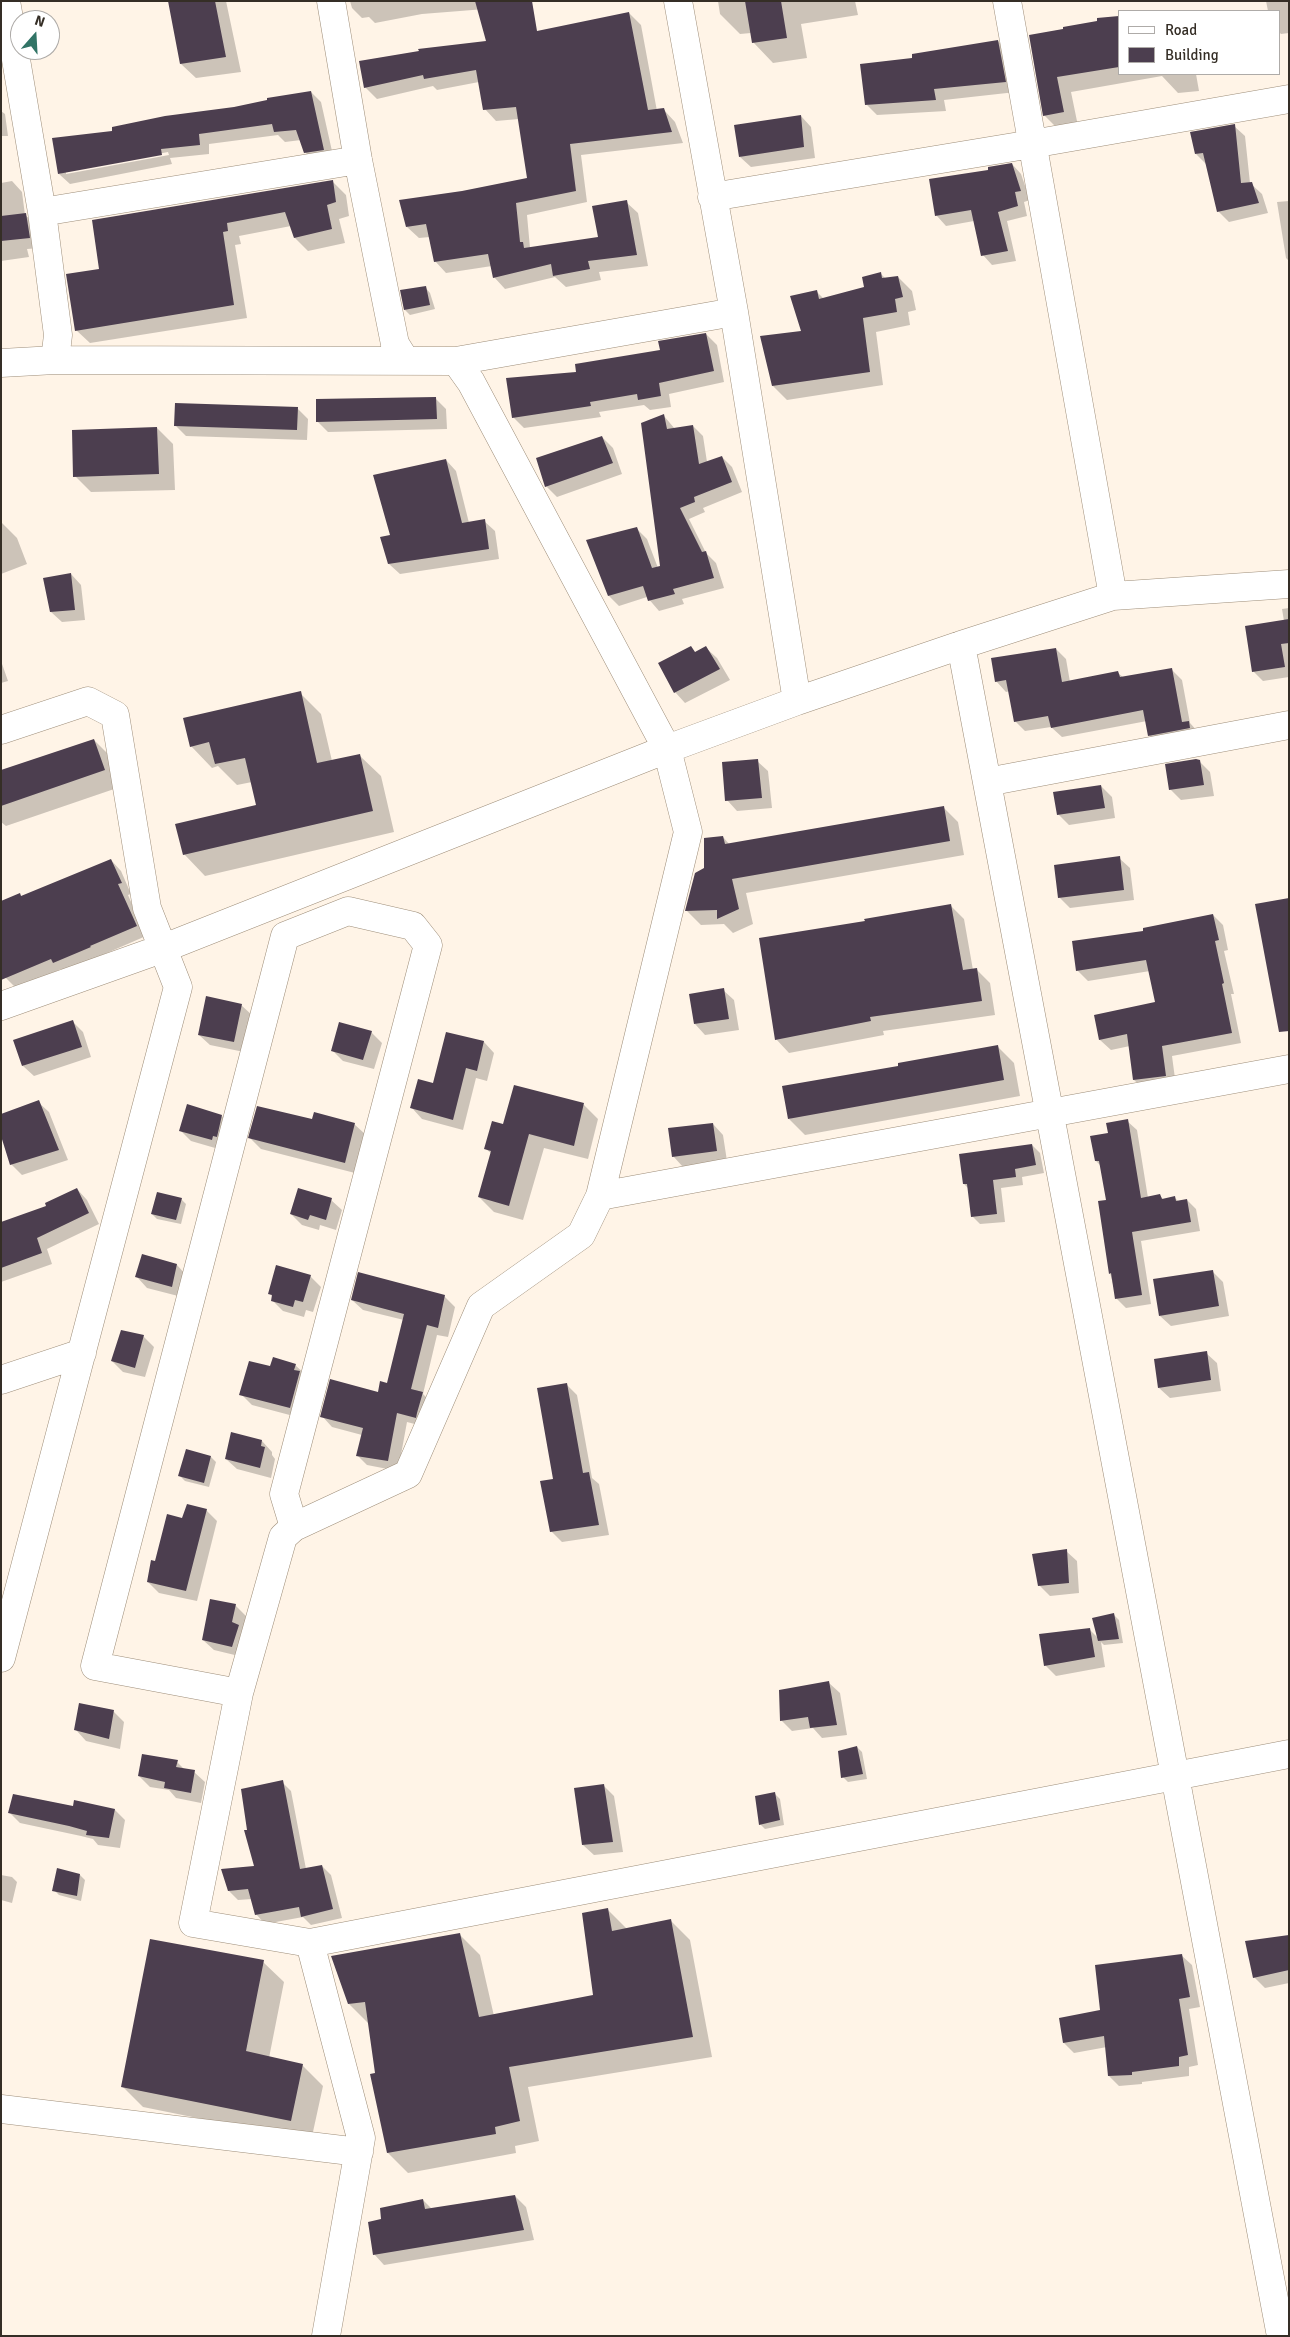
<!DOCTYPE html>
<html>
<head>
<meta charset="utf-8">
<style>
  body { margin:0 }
  #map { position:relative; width:1290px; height:2337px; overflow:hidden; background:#fff4e7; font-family:Signika,sans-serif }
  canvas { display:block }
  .frame { position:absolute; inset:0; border:2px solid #352e26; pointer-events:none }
  .legend { position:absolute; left:1118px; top:10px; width:162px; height:65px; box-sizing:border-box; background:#fff; border:1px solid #aeaba8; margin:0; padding:6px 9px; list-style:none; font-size:15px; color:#352e26 }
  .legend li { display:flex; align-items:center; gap:10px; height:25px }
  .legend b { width:25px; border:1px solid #aeaba8 }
  .north { position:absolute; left:10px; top:10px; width:50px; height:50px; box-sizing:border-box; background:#fff; border:1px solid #aeaba8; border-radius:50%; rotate:19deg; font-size:14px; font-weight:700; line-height:20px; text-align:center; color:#352e26 }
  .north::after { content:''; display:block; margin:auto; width:18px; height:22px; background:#317466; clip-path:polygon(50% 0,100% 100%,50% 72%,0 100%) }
</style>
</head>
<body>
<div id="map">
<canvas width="1290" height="2337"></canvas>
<div class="frame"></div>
<ul class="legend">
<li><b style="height:6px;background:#fff"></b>Road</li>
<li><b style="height:14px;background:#4c3e4f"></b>Building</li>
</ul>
<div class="north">N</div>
</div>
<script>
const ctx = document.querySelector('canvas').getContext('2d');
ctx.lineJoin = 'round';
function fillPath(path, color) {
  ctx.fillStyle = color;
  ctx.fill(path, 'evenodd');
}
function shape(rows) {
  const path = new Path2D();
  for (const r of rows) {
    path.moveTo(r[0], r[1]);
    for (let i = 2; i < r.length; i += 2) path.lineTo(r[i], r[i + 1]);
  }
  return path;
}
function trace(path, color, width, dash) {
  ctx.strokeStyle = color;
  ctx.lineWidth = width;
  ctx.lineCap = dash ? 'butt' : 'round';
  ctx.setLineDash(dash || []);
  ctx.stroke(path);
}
fillPath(shape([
  [169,1,226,1,241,72,196,78,181,64],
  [350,1,497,1,498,8,422,14,375,23,369,17,362,18,352,8],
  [718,1,855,1,858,15,801,24,807,58,773,63,753,42,751,33,740,34,720,14],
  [1266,1,1289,1,1289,33,1281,34,1279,32,1279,11,1268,11],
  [629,13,641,25,657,111,664,110,675,122,683,143,581,155,587,202,527,215,530,248,599,238,626,202,638,213,648,266,599,272,601,280,566,287,555,277,505,289,494,277,492,266,446,273,435,261,430,237,419,238,407,227,462,192,528,179,519,119,496,121,485,109,479,82,437,90,433,86,377,99,365,87,487,42],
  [1119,18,1119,74,1196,74,1199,91,1178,93,1162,76,1071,92,1078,126,1059,130,1044,115,1030,36],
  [998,41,1008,52,1016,92,944,100,946,111,877,115,867,105],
  [311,92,321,102,334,160,315,163,305,152,301,140,285,142,278,135,209,144,209,154,170,158,172,164,70,184,59,174,235,109],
  [168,152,169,155,66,174,66,172],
  [1,111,5,114,8,136,1,136],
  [801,116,811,127,815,158,751,167,740,157],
  [1234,126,1245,136,1250,183,1262,194,1268,213,1229,222,1218,211,1207,165,1196,154],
  [1012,164,1021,174,1030,200,1024,202,1027,216,1007,221,1016,261,992,265,983,255,974,221,946,226,937,216,931,180,990,171],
  [12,181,22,192,25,215,37,225,40,248,27,249,29,257,1,261,1,183],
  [332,181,346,195,349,216,339,219,345,243,308,251,295,238,291,226,239,236,241,244,235,245,247,318,90,343,76,330,100,270],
  [1289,201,1289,261,1286,258,1277,202],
  [881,274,886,279,898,277,912,291,916,310,908,312,910,325,876,332,883,385,787,400,773,386,803,332,817,292,824,299,866,288],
  [425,287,430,293,435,309,410,315,405,310],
  [706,334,717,345,724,382,669,394,671,407,650,410,644,405,599,412,601,417,524,428,513,417,577,373,661,351],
  [435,398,446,409,447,429,328,432,317,421],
  [297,408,308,419,307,440,186,436,176,426],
  [664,416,675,429,693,426,703,436,707,462,722,457,732,467,742,492,703,508,705,512,689,519,706,553,716,563,724,588,682,599,684,604,659,611,647,597,619,606,609,596,636,528,647,539,658,568,661,567],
  [157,428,173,444,175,490,91,492,75,476],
  [602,437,613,448,622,474,557,497,546,486],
  [446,460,456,471,469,523,484,521,495,531,499,559,400,574,389,564,392,536],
  [1,522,17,538,27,564,1,574],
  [71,574,81,585,85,620,62,622,51,612],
  [1289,608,1289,677,1263,681,1253,671,1284,621,1282,609],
  [706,648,717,658,730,680,685,703,675,692,696,653],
  [1056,649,1066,659,1070,682,1118,673,1124,678,1172,670,1182,680,1190,723,1199,733,1159,745,1149,735,1147,721,1062,737,1051,727,1025,731,1015,721,1010,691,1006,692,996,681],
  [1,661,8,681,1,683],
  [300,693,321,714,332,761,359,755,381,776,394,832,205,876,184,854,258,806,252,782,237,785,218,766,212,768,191,746],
  [94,740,110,756,120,787,6,826,1,822,1,772],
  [757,761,768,771,772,808,737,811,727,800],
  [1199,761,1210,772,1214,796,1181,800,1170,789],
  [1101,786,1112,797,1115,818,1069,825,1058,814],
  [943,807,958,822,964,855,746,893,753,924,733,933,724,924,701,925,686,910,705,868,723,837,730,845],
  [1119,858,1130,868,1134,900,1070,908,1059,897],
  [111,860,121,871,131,894,128,895,146,936,100,956,100,958,64,973,61,969,17,989,6,978,1,966,20,895,22,897],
  [950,905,964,919,973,970,977,970,990,983,995,1015,883,1031,884,1035,789,1053,776,1039,866,922],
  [1213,915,1223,925,1228,950,1224,951,1234,994,1231,994,1241,1043,1172,1056,1176,1086,1145,1090,1134,1080,1130,1046,1111,1050,1100,1040,1095,1016,1157,1003,1150,971,1088,981,1077,970,1145,932],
  [723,990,734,1000,739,1030,705,1035,695,1024],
  [241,1005,252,1015,244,1052,210,1045,199,1035],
  [73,1022,83,1032,91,1057,34,1076,23,1066],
  [371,1032,382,1043,374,1069,343,1061,332,1050],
  [447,1033,484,1042,494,1053,487,1081,476,1078,463,1130,422,1119,412,1108,434,1084],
  [998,1047,1014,1063,1020,1096,805,1135,789,1119,900,1067],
  [515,1087,584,1105,598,1119,588,1159,544,1148,523,1220,494,1212,479,1197,492,1154,486,1149,504,1125],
  [38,1102,49,1112,68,1160,22,1175,11,1164],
  [222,1116,232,1126,222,1150,191,1141,180,1130],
  [313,1121,354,1124,365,1134,355,1173,261,1149,250,1138],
  [1127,1121,1137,1130,1148,1198,1160,1196,1164,1200,1175,1198,1178,1201,1187,1200,1196,1209,1200,1231,1141,1241,1151,1304,1126,1308,1117,1299,1110,1273,1108,1201,1101,1166,1096,1161,1109,1134],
  [713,1124,723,1135,727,1161,683,1167,673,1156],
  [1032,1145,1040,1153,1044,1173,1022,1177,1023,1185,1001,1188,1005,1222,980,1224,972,1216,969,1189,964,1184],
  [77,1189,87,1200,99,1224,47,1249,52,1264,1,1282,1,1224,48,1207],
  [181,1199,186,1204,181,1224,157,1219,152,1214],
  [331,1200,342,1210,336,1230,320,1225,319,1230,302,1225,291,1214],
  [177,1265,187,1276,182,1297,147,1288,137,1277],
  [1212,1271,1223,1282,1229,1316,1171,1326,1160,1316],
  [310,1276,321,1287,313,1312,306,1310,304,1317,283,1311,272,1300,273,1297,269,1293],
  [444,1296,455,1307,448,1337,437,1335,423,1394,432,1403,426,1427,407,1422,398,1471,367,1465,357,1455,362,1435,332,1427,322,1416,379,1394,388,1384,404,1320,363,1310,352,1300],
  [143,1336,154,1347,145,1377,123,1372,112,1361],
  [1206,1353,1217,1363,1221,1391,1170,1398,1159,1388],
  [295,1365,306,1375,301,1418,252,1405,241,1394],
  [566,1384,577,1395,592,1478,599,1484,609,1535,562,1542,551,1531,554,1480],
  [262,1441,272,1452,272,1455,275,1459,271,1478,237,1469,226,1459],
  [211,1457,216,1462,209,1487,185,1481,180,1476],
  [206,1510,217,1521,197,1601,159,1593,148,1582,156,1562,183,1520],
  [1066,1551,1077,1561,1079,1593,1050,1596,1039,1585],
  [235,1605,246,1616,243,1630,243,1657,214,1650,203,1640],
  [1114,1615,1119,1620,1123,1643,1104,1645,1101,1642,1105,1667,1056,1676,1045,1665,1090,1630,1098,1638],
  [829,1683,840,1693,847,1735,822,1738,813,1728,792,1731,781,1720],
  [80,1704,114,1712,124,1722,120,1749,86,1741,76,1730],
  [857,1747,862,1752,867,1779,848,1782,843,1777],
  [177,1762,185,1770,194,1772,205,1782,201,1803,176,1798,169,1790,150,1787,139,1776],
  [282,1782,291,1791,306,1869,322,1866,331,1875,342,1918,311,1925,303,1917,265,1924,256,1914,252,1899,238,1900,229,1891,256,1867,248,1831],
  [603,1785,614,1796,623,1852,594,1855,583,1845],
  [775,1794,780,1799,784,1825,765,1829,760,1824],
  [74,1807,115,1810,125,1820,120,1848,98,1845,93,1839,81,1836,20,1823,10,1813],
  [1,1875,12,1877,17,1882,12,1903,1,1900],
  [80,1875,85,1880,81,1901,59,1895,54,1890],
  [608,1910,627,1929,670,1920,690,1940,712,2057,528,2087,539,2141,515,2146,516,2153,408,2173,388,2153,372,2075,377,2074,369,2024,349,2004,460,1935,480,1955,494,2016,594,1996],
  [1289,1936,1289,1983,1265,1988,1254,1977],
  [1181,1955,1192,1965,1200,2007,1189,2009,1198,2065,1189,2067,1189,2076,1142,2082,1142,2084,1119,2086,1109,2076,1107,2047,1074,2053,1064,2043,1060,2019,1102,2011],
  [263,1962,284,1982,269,2058,302,2065,323,2086,311,2141,143,2107,123,2087],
  [515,2196,526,2207,534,2240,384,2265,374,2254,382,2220,423,2200,432,2209]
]), '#0003');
fillPath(shape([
  [168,1,215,1,226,57,180,64],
  [475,1,532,1,537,31,629,12,648,110,664,108,672,132,570,144,576,191,516,203,520,242,523,242,524,248,598,237,592,206,627,200,637,255,588,261,590,269,553,276,551,264,493,278,488,254,434,262,426,224,406,227,399,200,462,191,527,178,516,107,483,110,476,70,424,79,423,75,364,88,359,61,419,51,418,49,486,41],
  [745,1,781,1,787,38,752,43],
  [1119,16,1119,67,1057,77,1064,112,1043,116,1029,35,1063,29,1063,27,1097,21,1097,18],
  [998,40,1006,82,934,89,936,100,865,105,860,64,912,58,912,54],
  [311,91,324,150,304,153,296,130,274,132,272,124,199,134,200,145,161,149,162,155,58,174,52,138,112,131,112,127,165,116,234,107,267,100,267,98],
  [801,115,804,147,739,157,734,125],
  [1235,124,1241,183,1252,182,1259,203,1217,212,1203,153,1195,154,1190,132],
  [1012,163,1021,191,1015,192,1018,206,998,212,1008,251,981,256,971,210,935,216,929,179,988,170,988,167],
  [333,180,336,202,327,205,332,229,294,238,285,212,227,223,228,231,223,232,234,305,75,331,66,274,99,269,92,220],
  [26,213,30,238,1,241,1,216],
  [881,272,882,278,898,276,903,297,895,299,897,312,863,318,870,372,772,386,760,336,801,331,790,296,817,290,819,299,864,287,862,277],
  [426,286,430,305,404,310,400,290],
  [706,333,714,371,659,383,661,396,638,400,637,394,590,402,591,406,512,418,506,378,576,372,575,364,660,350,658,341],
  [436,397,437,419,316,422,316,399],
  [175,403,298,407,297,430,174,426],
  [664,414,667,429,693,425,699,464,722,456,732,482,694,497,695,502,680,508,702,552,706,551,714,578,673,589,675,594,648,601,643,586,608,596,586,540,637,527,652,568,660,566,641,423],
  [157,427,159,474,73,477,72,430],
  [602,436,613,463,545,487,536,458],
  [446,459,462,523,485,519,489,549,388,564,380,537,390,535,373,475],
  [71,573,75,610,50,612,43,578],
  [1289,619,1289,643,1281,644,1285,667,1252,672,1245,626],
  [691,646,695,652,706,646,720,669,674,693,658,663],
  [1056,648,1062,682,1118,671,1120,677,1172,668,1182,722,1189,721,1190,728,1148,736,1143,710,1051,728,1048,716,1014,722,1006,680,995,682,991,658],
  [301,691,317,763,360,754,373,811,183,855,175,824,256,805,245,758,215,764,209,742,190,747,183,718],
  [94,739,105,770,1,806,1,770],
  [758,759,762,798,725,801,722,762],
  [1196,759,1200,760,1204,785,1169,790,1165,764],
  [1101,785,1105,808,1057,815,1053,792],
  [944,806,950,841,732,879,739,909,717,919,717,910,685,911,695,873,704,868,704,838,723,836,725,844],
  [1120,856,1124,890,1058,898,1054,865],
  [111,859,122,883,118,884,137,926,90,946,91,947,53,963,51,959,1,980,1,901,20,893,21,896],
  [1289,898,1289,1031,1279,1032,1255,904],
  [951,904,963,970,977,968,982,1001,870,1017,871,1021,775,1040,759,938,865,921,864,919],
  [1213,914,1219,940,1215,941,1224,983,1222,984,1232,1033,1162,1046,1166,1076,1133,1080,1127,1034,1099,1040,1094,1015,1155,1002,1146,960,1076,971,1072,941,1143,931,1143,928],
  [724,988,729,1019,694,1024,689,994],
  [206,996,242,1004,234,1042,198,1035],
  [73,1020,82,1047,22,1066,13,1040],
  [339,1022,372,1031,363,1060,331,1051],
  [446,1032,484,1041,477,1071,466,1068,453,1120,410,1108,418,1079,433,1083],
  [998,1045,1004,1080,788,1119,782,1086,898,1066,898,1063],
  [514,1085,584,1103,574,1146,529,1134,509,1206,478,1197,491,1151,484,1149,492,1121,503,1124],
  [39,1100,59,1150,10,1165,1,1136,1,1114],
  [187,1104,222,1115,217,1137,213,1136,212,1140,179,1131],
  [257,1106,312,1119,314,1112,355,1123,345,1163,248,1138],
  [1128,1119,1141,1198,1160,1194,1162,1199,1175,1196,1176,1201,1187,1199,1191,1222,1132,1232,1142,1295,1115,1299,1111,1273,1109,1274,1098,1201,1106,1200,1099,1161,1095,1161,1090,1136,1108,1133,1106,1123],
  [713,1123,717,1151,672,1157,668,1128],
  [1032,1144,1036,1165,1015,1169,1016,1177,993,1180,997,1214,971,1217,967,1184,963,1184,959,1154],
  [77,1188,89,1213,37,1238,42,1253,1,1268,1,1222,46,1206,45,1203],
  [298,1188,332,1198,326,1220,310,1215,308,1220,290,1214],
  [157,1192,182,1198,176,1220,151,1214],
  [142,1254,177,1264,172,1287,135,1277],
  [276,1265,311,1275,303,1302,295,1300,293,1307,271,1301,272,1295,268,1294],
  [1213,1270,1219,1306,1159,1316,1153,1279],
  [358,1272,445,1295,438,1328,427,1325,411,1389,423,1392,417,1413,416,1418,397,1413,388,1461,356,1456,363,1428,320,1417,330,1379,378,1392,380,1381,387,1383,404,1314,351,1300],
  [121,1330,144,1335,135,1368,111,1361],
  [1207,1351,1211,1380,1158,1388,1154,1359],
  [273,1357,296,1364,294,1370,300,1371,290,1408,239,1395,249,1361,270,1366],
  [567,1383,583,1473,589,1472,599,1525,550,1532,540,1481,553,1479,537,1388],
  [231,1432,262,1440,261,1446,265,1447,260,1468,225,1459],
  [186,1449,211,1456,204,1483,178,1476],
  [187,1504,207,1509,186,1591,147,1582,151,1560,155,1561,167,1514,182,1518],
  [1067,1549,1069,1583,1038,1586,1032,1554],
  [210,1599,236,1604,232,1622,239,1625,232,1647,202,1640],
  [1114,1613,1119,1639,1098,1641,1092,1618],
  [1090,1628,1095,1657,1044,1666,1039,1634],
  [829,1681,837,1725,810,1728,808,1717,780,1721,779,1690],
  [79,1703,114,1710,109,1739,74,1730],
  [857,1746,863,1774,841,1778,838,1751],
  [142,1754,178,1760,176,1767,195,1770,191,1793,164,1788,165,1782,138,1776],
  [283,1780,300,1869,322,1865,333,1909,301,1917,299,1907,255,1915,248,1889,228,1891,221,1869,254,1866,244,1830,247,1830,241,1789],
  [604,1784,613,1842,582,1845,574,1788],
  [775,1792,780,1820,759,1825,755,1796],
  [13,1794,73,1806,74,1800,115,1809,109,1838,86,1835,87,1831,69,1826,8,1813],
  [57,1868,80,1874,77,1896,52,1891],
  [608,1908,612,1931,671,1919,693,2037,509,2067,520,2121,495,2127,496,2134,387,2153,370,2074,375,2073,365,2002,348,2004,331,1956,460,1933,479,2017,593,1995,582,1913],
  [1289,1935,1289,1970,1253,1978,1245,1941],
  [150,1939,264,1960,246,2051,303,2064,291,2121,121,2087],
  [1182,1954,1190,1997,1179,1999,1188,2055,1179,2057,1179,2066,1132,2072,1132,2075,1108,2076,1104,2036,1063,2043,1059,2018,1100,2010,1095,1965],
  [515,2195,524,2230,373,2255,368,2222,381,2219,380,2208,423,2199,425,2209]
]), '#4c3e4f');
const minor = shape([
  [6,1,42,212,58,335,55,360],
  [331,1,358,160,395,344,405,360],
  [678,1,734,312,797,701],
  [1007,1,1113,596],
  [712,197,1032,144,1289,99],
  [42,212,358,160],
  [456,361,734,312],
  [1,363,55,360,456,361,471,382,667,749,688,832,600,1196,581,1235,481,1306,408,1474,294,1527,283,1537,239,1693,193,1923,310,1943,361,2138,326,2336],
  [961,645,1281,2336],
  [1,730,88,701,115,715,147,908,178,987,1,1658],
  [987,782,1289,725],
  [1,1006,164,948,667,749,797,701,961,645,1113,596,1289,584],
  [600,1196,1289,1069],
  [1,1380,82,1353],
  [239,1693,95,1666,285,936,348,911,413,926,428,945,284,1494,294,1527],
  [310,1943,1289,1754],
  [1,2109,359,2152]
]);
trace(minor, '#9e8e7a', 29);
trace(minor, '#fff', 28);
</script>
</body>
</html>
